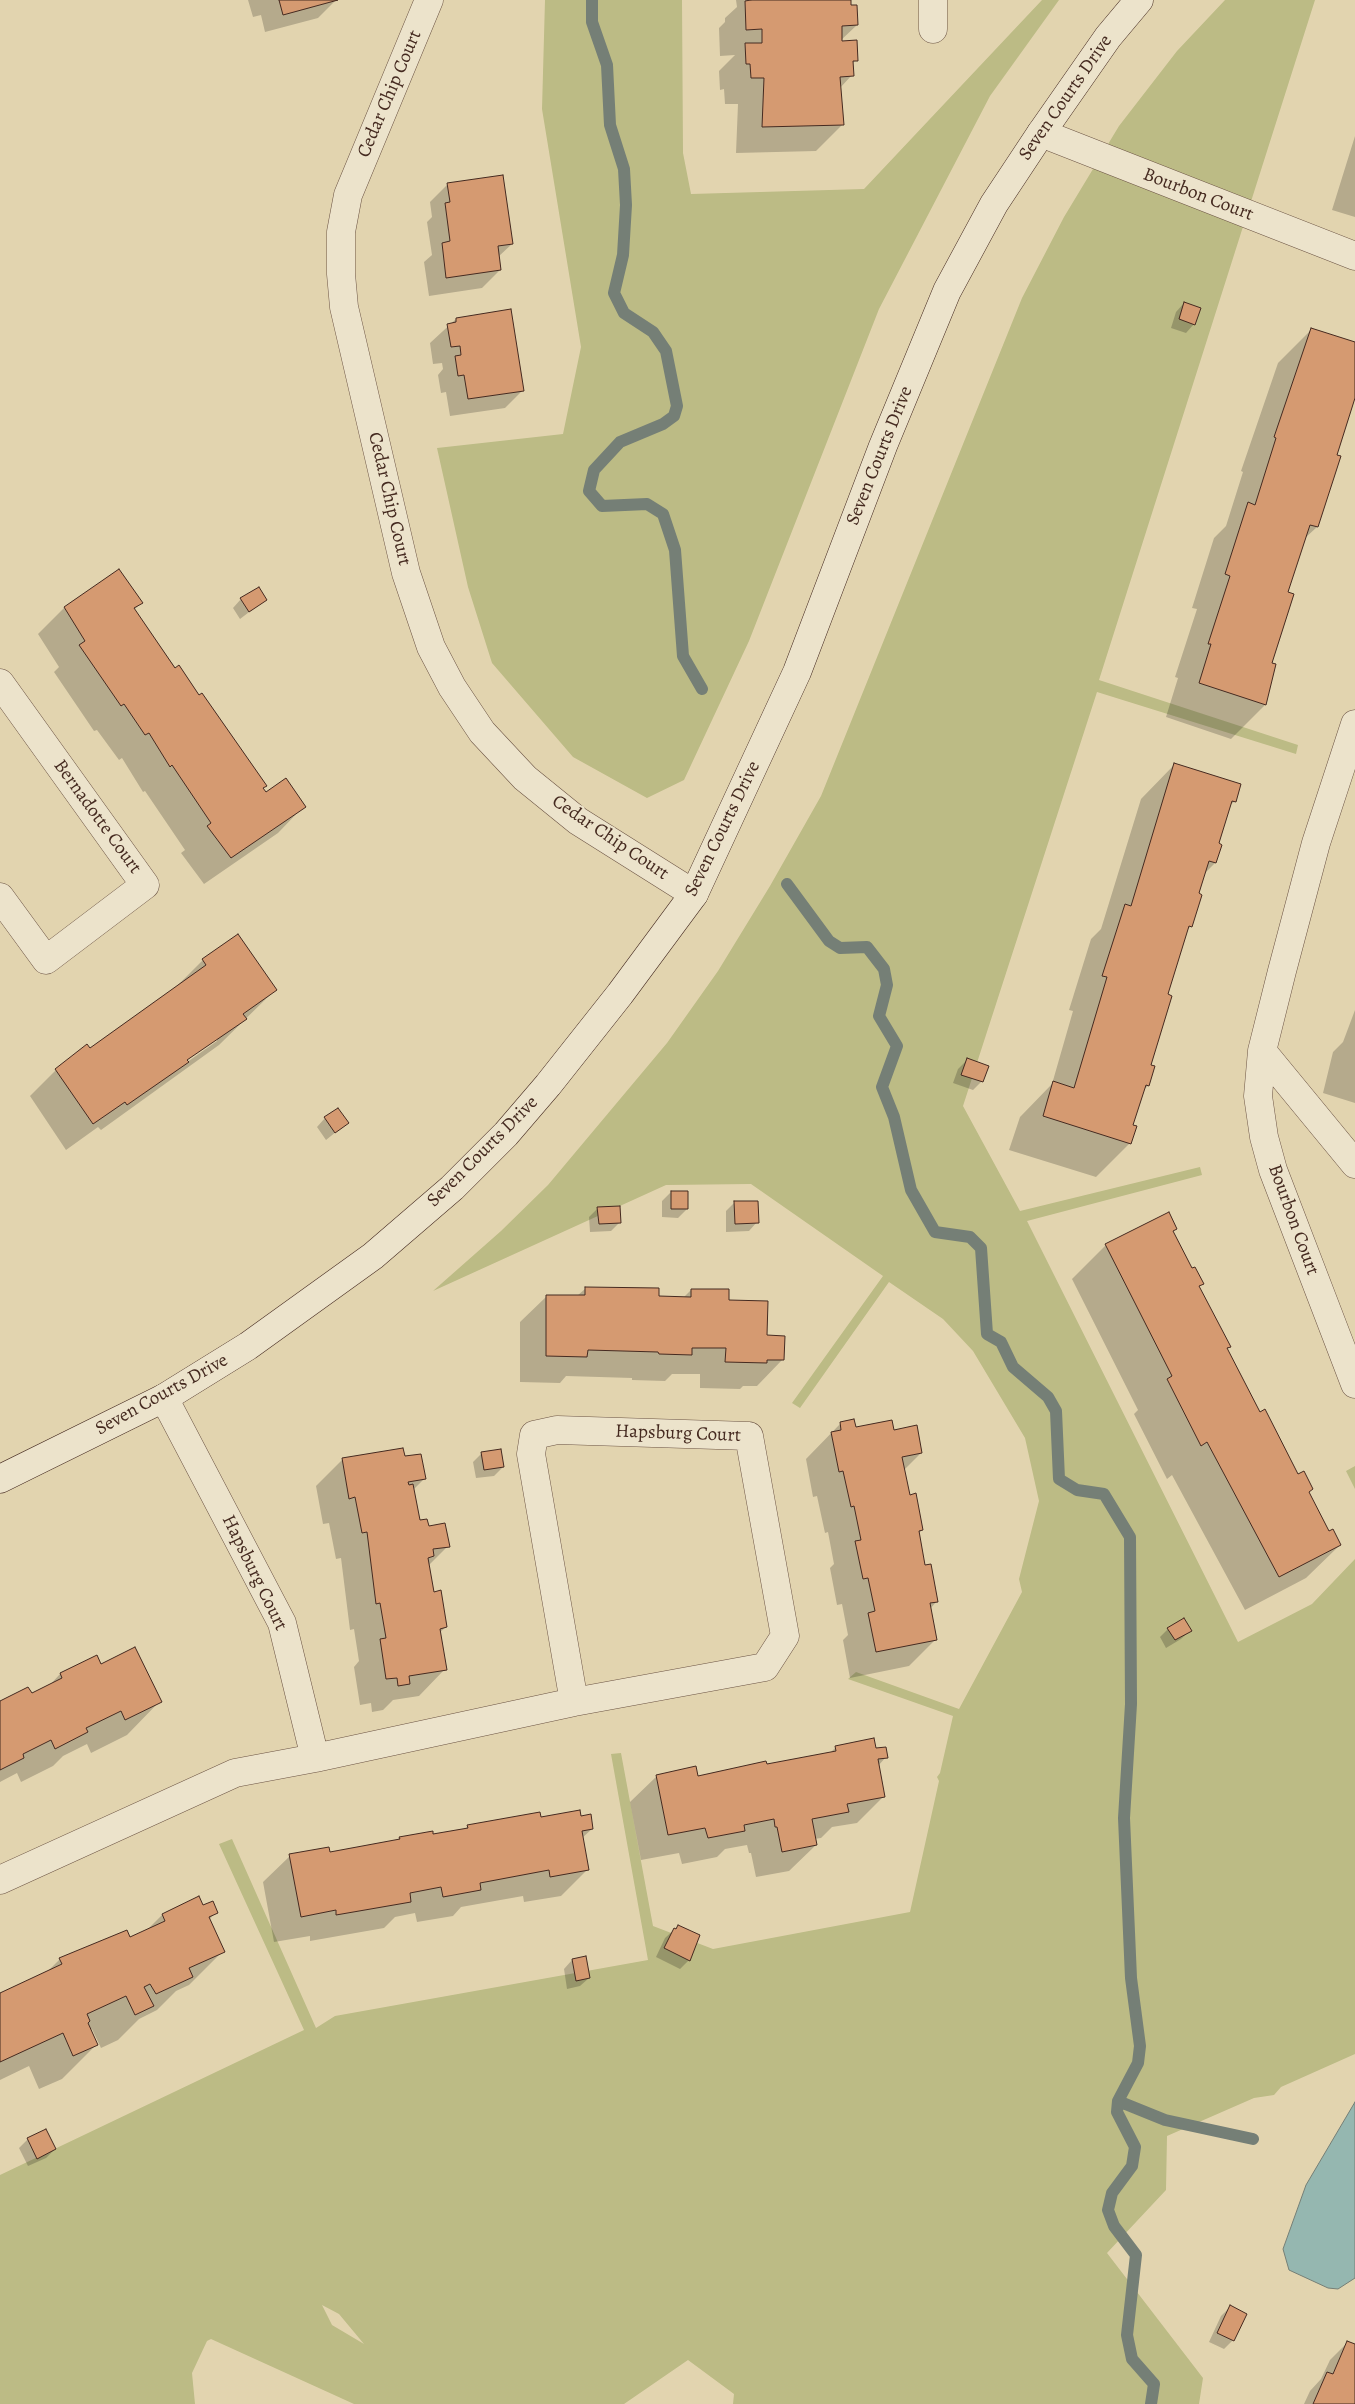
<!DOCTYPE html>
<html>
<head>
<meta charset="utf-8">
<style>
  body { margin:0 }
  canvas { display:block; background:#e2d4af }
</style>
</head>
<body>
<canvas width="1355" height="2404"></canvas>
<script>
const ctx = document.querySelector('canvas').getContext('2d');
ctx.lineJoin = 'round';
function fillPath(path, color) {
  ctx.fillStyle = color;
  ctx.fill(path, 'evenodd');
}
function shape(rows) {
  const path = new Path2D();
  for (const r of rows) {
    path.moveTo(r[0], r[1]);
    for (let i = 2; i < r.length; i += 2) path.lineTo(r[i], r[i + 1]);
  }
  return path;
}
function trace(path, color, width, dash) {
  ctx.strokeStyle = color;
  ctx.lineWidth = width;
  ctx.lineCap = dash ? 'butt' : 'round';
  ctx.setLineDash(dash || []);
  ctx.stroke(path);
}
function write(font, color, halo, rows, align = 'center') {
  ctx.font = font + ' Alegreya,serif';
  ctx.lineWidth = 4;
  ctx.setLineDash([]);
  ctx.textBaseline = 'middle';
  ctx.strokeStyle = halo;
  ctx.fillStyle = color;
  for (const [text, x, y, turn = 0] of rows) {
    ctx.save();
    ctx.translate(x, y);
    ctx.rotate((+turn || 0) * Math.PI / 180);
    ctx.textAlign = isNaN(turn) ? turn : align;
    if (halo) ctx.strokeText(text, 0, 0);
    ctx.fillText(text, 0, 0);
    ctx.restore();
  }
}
fillPath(shape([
  [545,0,682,0,683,153,691,194,864,189,1042,0,1059,0,990,96,879,309,749,641,684,780,647,798,573,757,492,663,468,587,437,448,563,434,581,347,542,109],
  [1225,0,1315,0,1099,680,1298,745,1296,754,1097,692,963,1106,1020,1211,1200,1167,1202,1175,1027,1221,1238,1642,1312,1604,1355,1559,1355,2054,1281,2087,1274,2095,1254,2098,1167,2136,1166,2190,1107,2253,1203,2378,1199,2404,733,2404,734,2394,688,2360,624,2404,354,2404,211,2339,207,2341,192,2373,195,2404,0,2404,0,2175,304,2030,219,1844,232,1839,316,2028,335,2016,648,1960,611,1754,621,1753,653,1926,713,1949,910,1912,939,1781,937,1777,940,1773,953,1716,848,1679,856,1672,959,1709,1022,1592,1019,1579,1039,1501,1025,1438,973,1351,943,1319,889,1282,800,1408,792,1403,883,1276,751,1184,666,1185,433,1291,501,1231,548,1185,667,1043,718,971,770,886,821,796,1022,298,1064,217,1119,126,1177,51],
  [322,2305,339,2314,364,2344,332,2325],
  [1355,1466,1355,1489,1346,1471]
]), '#bcbb85');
const water = shape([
  [1355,2102,1355,2278,1338,2289,1328,2288,1289,2270,1283,2249,1306,2185,1355,2102]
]);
fillPath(water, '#95b7b0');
trace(water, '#757f76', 1);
fillPath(shape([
  [248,0,336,0,318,18,265,32,261,15,253,17],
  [736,0,849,0,857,25,839,42,856,60,852,64,852,75,840,88,842,125,816,151,736,153,738,104,725,104,724,89,720,90,719,71,735,55,720,56,719,28,725,22,725,18,737,7],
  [1355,136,1355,217,1332,210],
  [448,184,512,244,498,257,500,270,482,288,429,296,424,262,432,255,427,222,432,217,430,202],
  [1184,303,1194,324,1186,333,1171,328,1176,312],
  [456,319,523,390,505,408,450,416,446,392,441,393,438,375,443,369,442,363,433,364,430,343],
  [1312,329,1355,343,1355,396,1335,456,1339,457,1317,527,1304,539,1287,593,1270,664,1275,665,1265,705,1231,739,1166,717,1178,678,1175,677,1197,609,1192,608,1214,538,1226,526,1243,472,1241,471,1278,363],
  [241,599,265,600,240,619,233,608],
  [141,603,134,610,266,794,304,806,278,833,204,884,181,853,185,850,145,791,143,792,122,758,119,760,97,730,94,731,54,672,59,667,38,634,64,608],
  [1174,765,1235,801,1228,807,1217,844,1220,845,1215,863,1204,874,1191,926,1186,931,1166,995,1149,1065,1154,1067,1148,1086,1142,1091,1131,1125,1130,1143,1096,1177,1009,1150,1020,1117,1052,1084,1073,1011,1069,1010,1091,939,1101,929,1141,799],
  [203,960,275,990,219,1045,101,1130,98,1127,66,1150,30,1096,56,1070,90,1050,177,986],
  [217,1038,217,1041,183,1065,182,1063],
  [1355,1010,1355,1103,1323,1093,1333,1052,1343,1042],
  [967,1060,982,1081,973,1090,953,1083,958,1069],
  [325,1118,347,1123,326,1140,317,1127],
  [671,1192,687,1209,678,1218,662,1217,662,1201],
  [734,1203,757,1222,749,1231,726,1232,726,1211],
  [598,1208,620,1222,611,1231,590,1232,589,1217],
  [1172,1232,1191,1270,1202,1283,1198,1287,1230,1347,1226,1350,1259,1414,1308,1493,1329,1533,1340,1545,1306,1578,1245,1610,1172,1475,1167,1479,1134,1414,1138,1410,1072,1279,1106,1245],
  [586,1288,658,1297,683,1298,691,1290,727,1301,766,1337,783,1359,757,1386,743,1386,740,1389,700,1388,700,1374,672,1374,665,1381,632,1380,632,1378,566,1376,560,1383,520,1382,520,1322,547,1296,577,1296],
  [841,1423,855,1429,893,1431,921,1453,903,1471,909,1496,922,1530,918,1534,924,1567,937,1601,930,1609,935,1640,909,1666,850,1678,843,1640,848,1635,842,1604,837,1605,830,1568,834,1564,828,1532,825,1533,817,1496,813,1497,806,1459],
  [482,1453,503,1467,494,1476,476,1478,473,1462],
  [404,1458,424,1479,413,1490,419,1521,448,1546,428,1566,433,1593,446,1627,439,1633,445,1669,419,1696,393,1700,383,1710,372,1712,371,1703,360,1705,354,1667,359,1661,354,1629,350,1630,341,1558,336,1559,329,1523,323,1524,316,1486,342,1460],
  [1168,1629,1190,1631,1181,1639,1166,1648,1160,1637],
  [96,1657,100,1665,160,1701,127,1735,91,1753,87,1744,63,1756,53,1766,21,1782,17,1773,0,1782,0,1702,31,1695,48,1687,60,1674],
  [836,1747,875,1750,886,1757,878,1766,884,1796,857,1823,832,1827,821,1838,814,1839,816,1845,789,1871,756,1877,751,1853,749,1853,747,1845,725,1849,717,1857,682,1864,679,1853,641,1860,630,1802,657,1776,696,1778,829,1754],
  [540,1818,580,1818,592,1829,582,1838,588,1869,561,1896,524,1902,523,1896,461,1907,453,1916,417,1922,415,1913,395,1917,384,1928,310,1941,310,1936,274,1942,263,1882,290,1856,328,1853,396,1841,399,1838,432,1836,464,1830,468,1826],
  [203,1907,216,1912,209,1920,223,1951,189,1985,176,1991,157,2010,139,2019,118,2040,101,2048,92,2029,90,2030,96,2045,62,2079,39,2089,29,2066,0,2080,0,1995,45,1974,60,1959,130,1939,146,1931,162,1915],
  [678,1926,689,1960,680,1969,656,1957,665,1938],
  [572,1960,589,1978,580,1986,567,1989,564,1969],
  [28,2139,55,2149,46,2158,28,2166,19,2148],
  [1230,2307,1233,2340,1224,2349,1209,2342,1221,2316],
  [1348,2342,1355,2345,1355,2404,1304,2404,1310,2391,1321,2379,1330,2360]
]), '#0003');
trace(shape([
  [592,0,592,22,607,65,610,125,624,169,626,205,623,255,614,293,624,313,653,332,666,351,677,406,674,416,663,424,620,442,594,470,589,491,602,506,647,504,663,514,675,550,683,656,702,689],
  [787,884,829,941,840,948,867,947,884,969,887,985,879,1016,897,1046,882,1087,894,1117,911,1190,935,1232,970,1237,981,1248,987,1334,1001,1342,1013,1367,1048,1397,1056,1411,1059,1479,1077,1490,1104,1494,1130,1537,1131,1704,1124,1818,1131,1978,1140,2046,1138,2063,1118,2101,1117,2112,1135,2147,1132,2166,1112,2193,1108,2210,1114,2226,1136,2255,1127,2335,1132,2359,1154,2384,1151,2404],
  [1118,2101,1165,2120,1253,2139]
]), '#757f76', 12);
const building = shape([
  [279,0,338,0,283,15,279,0],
  [751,0,851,0,851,5,857,5,858,25,842,26,842,41,857,40,858,61,853,61,854,76,840,77,844,125,762,127,764,78,751,78,750,64,746,64,745,43,762,43,762,29,746,30,745,1,751,0],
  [503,175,513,244,498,246,501,270,446,278,442,243,450,241,445,203,450,202,447,183,503,175],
  [1184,302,1201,308,1195,325,1179,319,1184,302],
  [511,309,524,391,468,399,464,375,458,376,455,356,461,355,460,346,451,347,447,324,456,322,456,318,511,309],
  [1311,328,1355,342,1355,398,1337,455,1341,456,1318,527,1310,525,1288,592,1294,594,1272,663,1276,664,1266,705,1199,683,1211,644,1208,644,1230,576,1225,574,1248,502,1255,505,1276,438,1274,437,1311,328],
  [119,569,143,603,134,608,175,668,179,665,199,695,202,693,267,786,263,788,266,792,286,778,306,807,231,858,207,826,211,823,172,765,170,767,149,733,145,735,124,704,121,706,79,645,85,641,64,607,119,569],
  [259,587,267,600,249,612,240,598,259,587],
  [1174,763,1241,784,1236,802,1232,801,1219,843,1222,845,1216,863,1209,861,1199,893,1202,895,1192,927,1189,926,1168,994,1172,996,1151,1065,1155,1066,1149,1086,1146,1085,1133,1125,1137,1126,1131,1144,1043,1116,1053,1081,1074,1088,1107,977,1102,976,1125,904,1131,906,1174,763],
  [238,934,277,990,243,1014,247,1019,187,1060,189,1062,127,1105,125,1102,93,1124,55,1069,87,1044,90,1048,206,965,202,959,238,934],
  [967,1058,989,1066,983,1082,961,1075,967,1058],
  [338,1108,349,1123,335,1133,324,1117,338,1108],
  [671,1191,688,1191,688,1209,671,1209,671,1191],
  [734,1201,758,1201,759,1223,735,1224,734,1201],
  [620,1206,621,1223,599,1224,597,1207,620,1206],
  [1169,1212,1177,1229,1173,1231,1192,1268,1195,1267,1204,1284,1199,1286,1231,1347,1227,1348,1260,1412,1265,1409,1298,1474,1304,1471,1313,1489,1309,1492,1329,1531,1333,1529,1341,1545,1279,1577,1207,1442,1201,1446,1167,1379,1172,1376,1105,1244,1169,1212],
  [585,1287,659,1288,659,1296,691,1297,691,1289,729,1289,729,1300,768,1301,767,1335,785,1336,784,1360,767,1360,767,1363,725,1362,726,1348,692,1348,692,1355,659,1354,658,1352,588,1350,587,1357,546,1356,546,1295,585,1295,585,1287],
  [854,1419,856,1427,892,1420,894,1430,917,1425,922,1453,902,1457,910,1495,916,1493,923,1530,919,1531,925,1565,931,1564,938,1602,930,1603,937,1640,876,1652,868,1613,875,1611,868,1578,863,1579,855,1541,861,1540,854,1506,851,1507,843,1471,839,1472,831,1432,841,1430,840,1422,854,1419],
  [403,1448,405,1456,421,1454,426,1479,408,1482,409,1485,413,1484,420,1520,427,1519,429,1526,445,1523,450,1547,433,1549,434,1556,428,1558,434,1592,441,1590,447,1627,440,1629,447,1670,409,1676,410,1684,398,1686,397,1678,386,1679,380,1639,386,1638,380,1603,376,1604,367,1532,362,1533,355,1497,349,1499,342,1458,403,1448],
  [501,1449,504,1467,484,1470,481,1452,501,1449],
  [1184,1618,1192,1631,1175,1640,1167,1628,1184,1618],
  [135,1647,162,1702,125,1720,121,1711,86,1728,88,1732,55,1749,51,1740,23,1754,24,1758,0,1770,0,1701,28,1687,32,1693,62,1678,60,1673,97,1655,101,1664,135,1647],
  [874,1738,876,1748,886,1747,888,1758,878,1759,885,1797,847,1804,849,1812,812,1819,817,1845,782,1852,777,1827,775,1827,774,1819,744,1825,745,1831,708,1838,705,1828,668,1835,656,1775,696,1766,698,1776,766,1761,767,1764,836,1751,835,1746,874,1738],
  [580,1810,581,1816,591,1814,593,1829,582,1831,589,1870,550,1877,549,1870,480,1883,481,1890,443,1897,441,1887,410,1893,411,1902,336,1915,336,1910,301,1917,289,1854,329,1847,330,1852,400,1839,399,1837,433,1831,433,1834,468,1828,467,1825,540,1812,541,1817,580,1810],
  [199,1896,203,1905,213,1901,218,1913,209,1917,225,1952,189,1968,193,1977,156,1994,150,1984,144,1987,154,2006,135,2015,126,1996,87,2014,90,2021,88,2023,98,2045,73,2056,63,2033,0,2062,0,1993,62,1964,59,1958,127,1930,130,1937,165,1921,162,1914,199,1896],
  [678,1925,700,1935,690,1961,664,1948,674,1928,676,1929,678,1925],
  [586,1956,590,1978,576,1981,572,1959,586,1956],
  [46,2129,56,2149,37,2159,27,2138,46,2129],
  [1230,2305,1247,2314,1234,2341,1217,2333,1230,2305],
  [1347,2341,1355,2344,1355,2404,1313,2404,1327,2372,1333,2374,1347,2341]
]);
fillPath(building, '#d59a71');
trace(building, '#452a20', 1);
const street = shape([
  [429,0,348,195,341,232,341,274,344,307,406,573,431,647,452,687,482,732,525,778,578,821,694,894],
  [933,29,933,0],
  [1041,133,1355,256],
  [0,683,145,885,46,960,0,897],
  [1355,724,1316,843,1282,971,1262,1051,1258,1096,1264,1137,1273,1170,1355,1384],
  [1262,1051,1355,1164],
  [164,1398,282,1623,315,1758],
  [0,1880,235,1773,315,1758,574,1702,765,1667,785,1636,749,1436,557,1430,534,1435,531,1454,574,1702]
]);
const secondary = shape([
  [0,1479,164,1398,248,1346,373,1256,452,1188,506,1134,548,1085,620,994,694,894,797,672,883,446,947,291,994,204,1041,133,1108,37,1139,0]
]);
trace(street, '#6c5444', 29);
trace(secondary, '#452a20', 29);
trace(street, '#ece3cb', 28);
trace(secondary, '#ece3cb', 28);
write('19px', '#452a20', '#ece3cb', [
  ["Cedar Chip Court",390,94,-67],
  ["Seven Courts Drive",1066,98,-55],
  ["Bourbon Court",1198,195,21],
  ["Seven Courts Drive",880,456,-68],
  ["Cedar Chip Court",389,499,77],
  ["Bernadotte Court",97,817,54],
  ["Seven Courts Drive",723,829,-64],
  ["Cedar Chip Court",610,838,34],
  ["Seven Courts Drive",483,1152,-45],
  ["Bourbon Court",1293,1220,70],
  ["Seven Courts Drive",162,1395,-29],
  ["Hapsburg Court",678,1434,2],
  ["Hapsburg Court",254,1573,64]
]);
</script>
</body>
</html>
